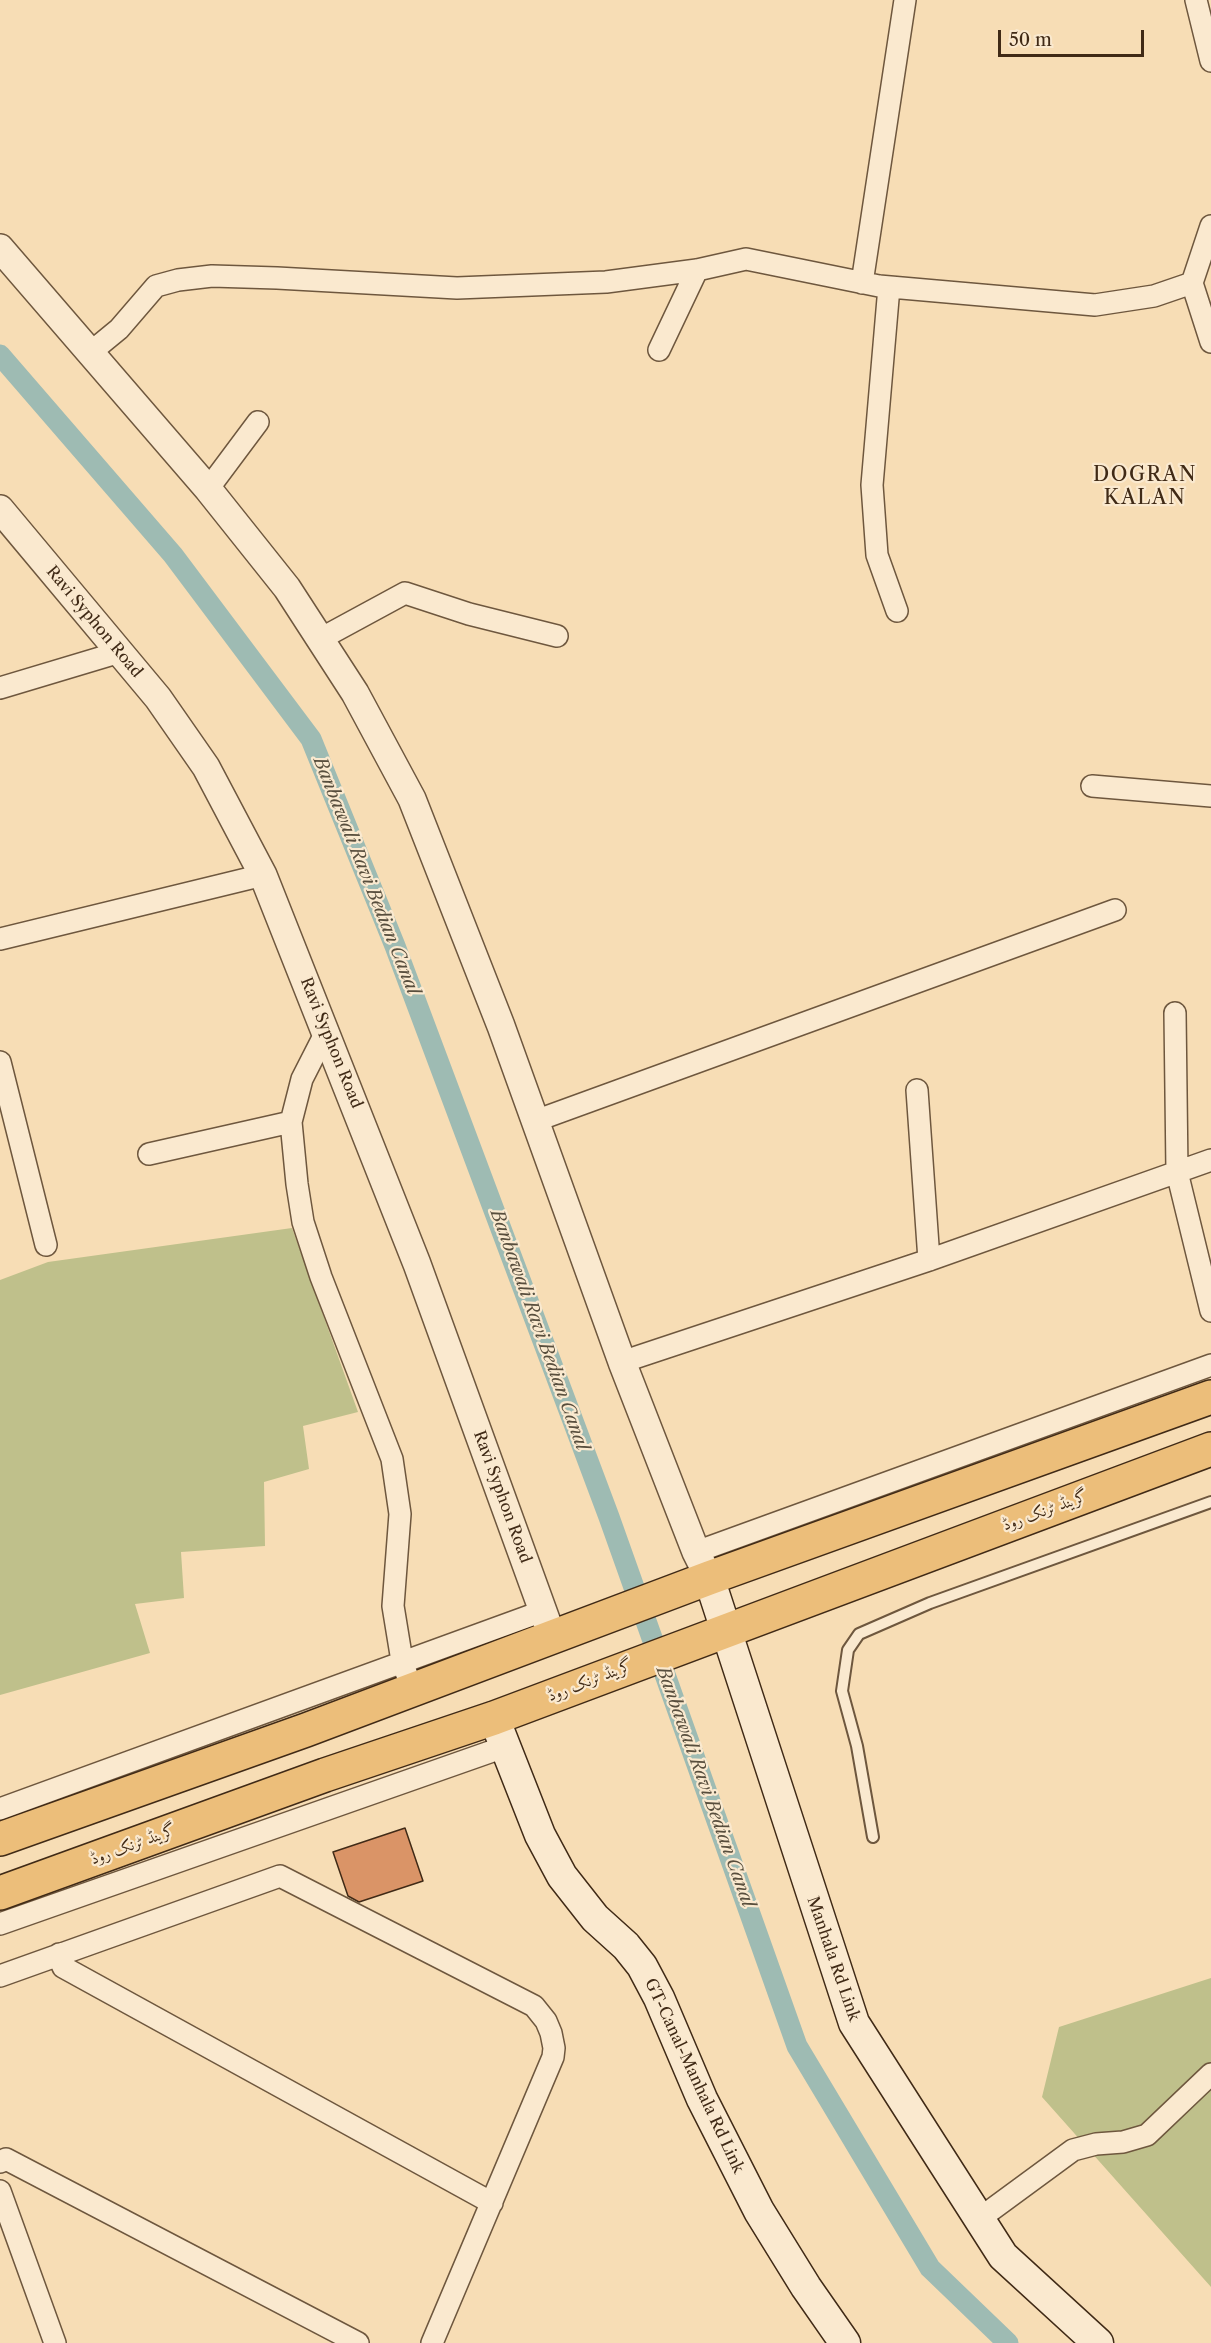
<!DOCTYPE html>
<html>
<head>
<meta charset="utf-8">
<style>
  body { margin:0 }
  #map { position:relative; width:1211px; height:2343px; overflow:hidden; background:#f7ddb5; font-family:"Libre Caslon Text",serif }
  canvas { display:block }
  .scale { position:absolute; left:998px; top:30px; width:146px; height:27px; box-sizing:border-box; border:3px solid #402a16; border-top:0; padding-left:8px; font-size:18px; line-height:21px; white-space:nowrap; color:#402a16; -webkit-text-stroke:4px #fae9cf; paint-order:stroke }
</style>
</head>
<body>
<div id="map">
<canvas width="1211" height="2343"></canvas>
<div class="scale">50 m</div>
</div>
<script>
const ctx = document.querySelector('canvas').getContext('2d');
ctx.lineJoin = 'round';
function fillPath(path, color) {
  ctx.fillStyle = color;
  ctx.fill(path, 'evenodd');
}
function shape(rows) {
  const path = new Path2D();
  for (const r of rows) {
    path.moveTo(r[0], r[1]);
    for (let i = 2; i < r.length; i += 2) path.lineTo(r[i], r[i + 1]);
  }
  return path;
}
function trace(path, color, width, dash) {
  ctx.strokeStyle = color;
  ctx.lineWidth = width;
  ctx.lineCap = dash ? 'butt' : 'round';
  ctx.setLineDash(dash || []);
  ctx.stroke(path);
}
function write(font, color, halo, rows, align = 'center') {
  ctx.font = font + ' "Libre Caslon Text",Amiri,serif';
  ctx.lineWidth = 4.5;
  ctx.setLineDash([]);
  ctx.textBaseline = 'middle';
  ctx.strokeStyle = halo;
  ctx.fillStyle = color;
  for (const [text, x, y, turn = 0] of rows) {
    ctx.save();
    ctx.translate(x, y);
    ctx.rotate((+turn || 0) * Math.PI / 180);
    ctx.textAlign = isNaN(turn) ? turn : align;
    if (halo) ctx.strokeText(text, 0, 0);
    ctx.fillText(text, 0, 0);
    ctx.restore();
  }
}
fillPath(shape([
  [292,1228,358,1412,303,1426,309,1469,264,1482,265,1546,181,1552,184,1598,135,1604,150,1653,0,1695,0,1280,48,1262],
  [1211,1978,1211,2287,1042,2097,1059,2027]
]), '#bfc08b');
trace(shape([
  [0,355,173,555,311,739,395,946,609,1517,797,2046,930,2268,1008,2343]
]), '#9ebbb3', 21);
const building = shape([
  [405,1828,423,1881,359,1902,348,1896,333,1852,405,1828]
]);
fillPath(building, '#da9467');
trace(building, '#402a16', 1.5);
const service = shape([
  [873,1837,857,1746,842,1691,848,1650,859,1634,930,1603,1211,1502]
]);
const minor = shape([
  [1196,0,1211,61],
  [862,283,905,0],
  [1192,283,1211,226],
  [889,287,872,485,877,555,897,611],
  [659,350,697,270],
  [91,352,119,329,156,286,178,280,212,276,277,278,457,288,606,282,697,270,746,259,879,286,1095,305,1154,296,1192,283,1211,342],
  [208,489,258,422],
  [322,638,405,593,469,614,557,636],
  [0,688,120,652],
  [1092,786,1211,796],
  [0,939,263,875],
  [1175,1013,1177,1172,1211,1311],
  [327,1030,302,1079,291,1122,297,1184,303,1222,321,1277,392,1459,400,1514,393,1606,402,1661,412,1689],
  [0,1062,46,1245],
  [917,1090,929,1260],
  [535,1121,1115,910],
  [149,1154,291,1122],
  [622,1362,929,1260,1211,1160],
  [696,1552,1211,1365],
  [0,1809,543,1611],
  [0,1924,504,1747],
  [59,1954,63,1967,492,2203],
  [0,1976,280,1876,534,2006,546,2021,551,2033,554,2048,553,2057,432,2343],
  [0,2162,6,2159,358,2343],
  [0,2191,55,2343],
  [979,2219,1073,2150,1096,2144,1123,2142,1147,2135,1211,2074]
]);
const tertiary = shape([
  [0,248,208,489,287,588,355,693,412,799,501,1026,622,1362,696,1552,709,1578],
  [0,509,158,698,206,767,263,875,417,1264,552,1636]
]);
const secondary = shape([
  [709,1578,854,2023,1003,2256,1098,2343],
  [494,1718,540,1835,562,1876,595,1918,626,1946,642,1966,659,1998,702,2099,759,2211,806,2287,845,2343]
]);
const trunk = shape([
  [0,1839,306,1730,709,1578,1211,1397],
  [0,1893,325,1775,494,1718,1211,1449]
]);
trace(service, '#6e573e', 14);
trace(minor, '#6e573e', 24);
trace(tertiary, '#6e573e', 30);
trace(secondary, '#402a16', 33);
trace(trunk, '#402a16', 36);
trace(service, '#fae9cf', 10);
trace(minor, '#fae9cf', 21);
trace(tertiary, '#fae9cf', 27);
trace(secondary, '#fae9cf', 30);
trace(trunk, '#ecbe7a', 33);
write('16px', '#402a16', '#fae9cf', [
  ["Ravi Syphon Road",94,622,50],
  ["Ravi Syphon Road",331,1043,68],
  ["Ravi Syphon Road",502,1497,70],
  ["گرینڈ ٹرنک روڈ",1045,1511,-20],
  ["گرینڈ ٹرنک روڈ",590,1681,-21],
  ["گرینڈ ٹرنک روڈ",133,1845,-20],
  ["Manhala Rd Link",833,1959,71],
  ["GT-Canal-Manhala Rd Link",694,2076,65]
]);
write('italic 18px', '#584e3d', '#fae9cf', [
  ["Banbawali Ravi Bedian Canal",366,876,68],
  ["Banbawali Ravi Bedian Canal",539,1330,70],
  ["Banbawali Ravi Bedian Canal",705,1787,70]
]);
ctx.letterSpacing = '1.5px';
write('20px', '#402a16', '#fae9cf', [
  ["DOGRAN",1145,475],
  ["KALAN",1145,498]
]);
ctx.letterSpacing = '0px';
</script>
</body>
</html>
